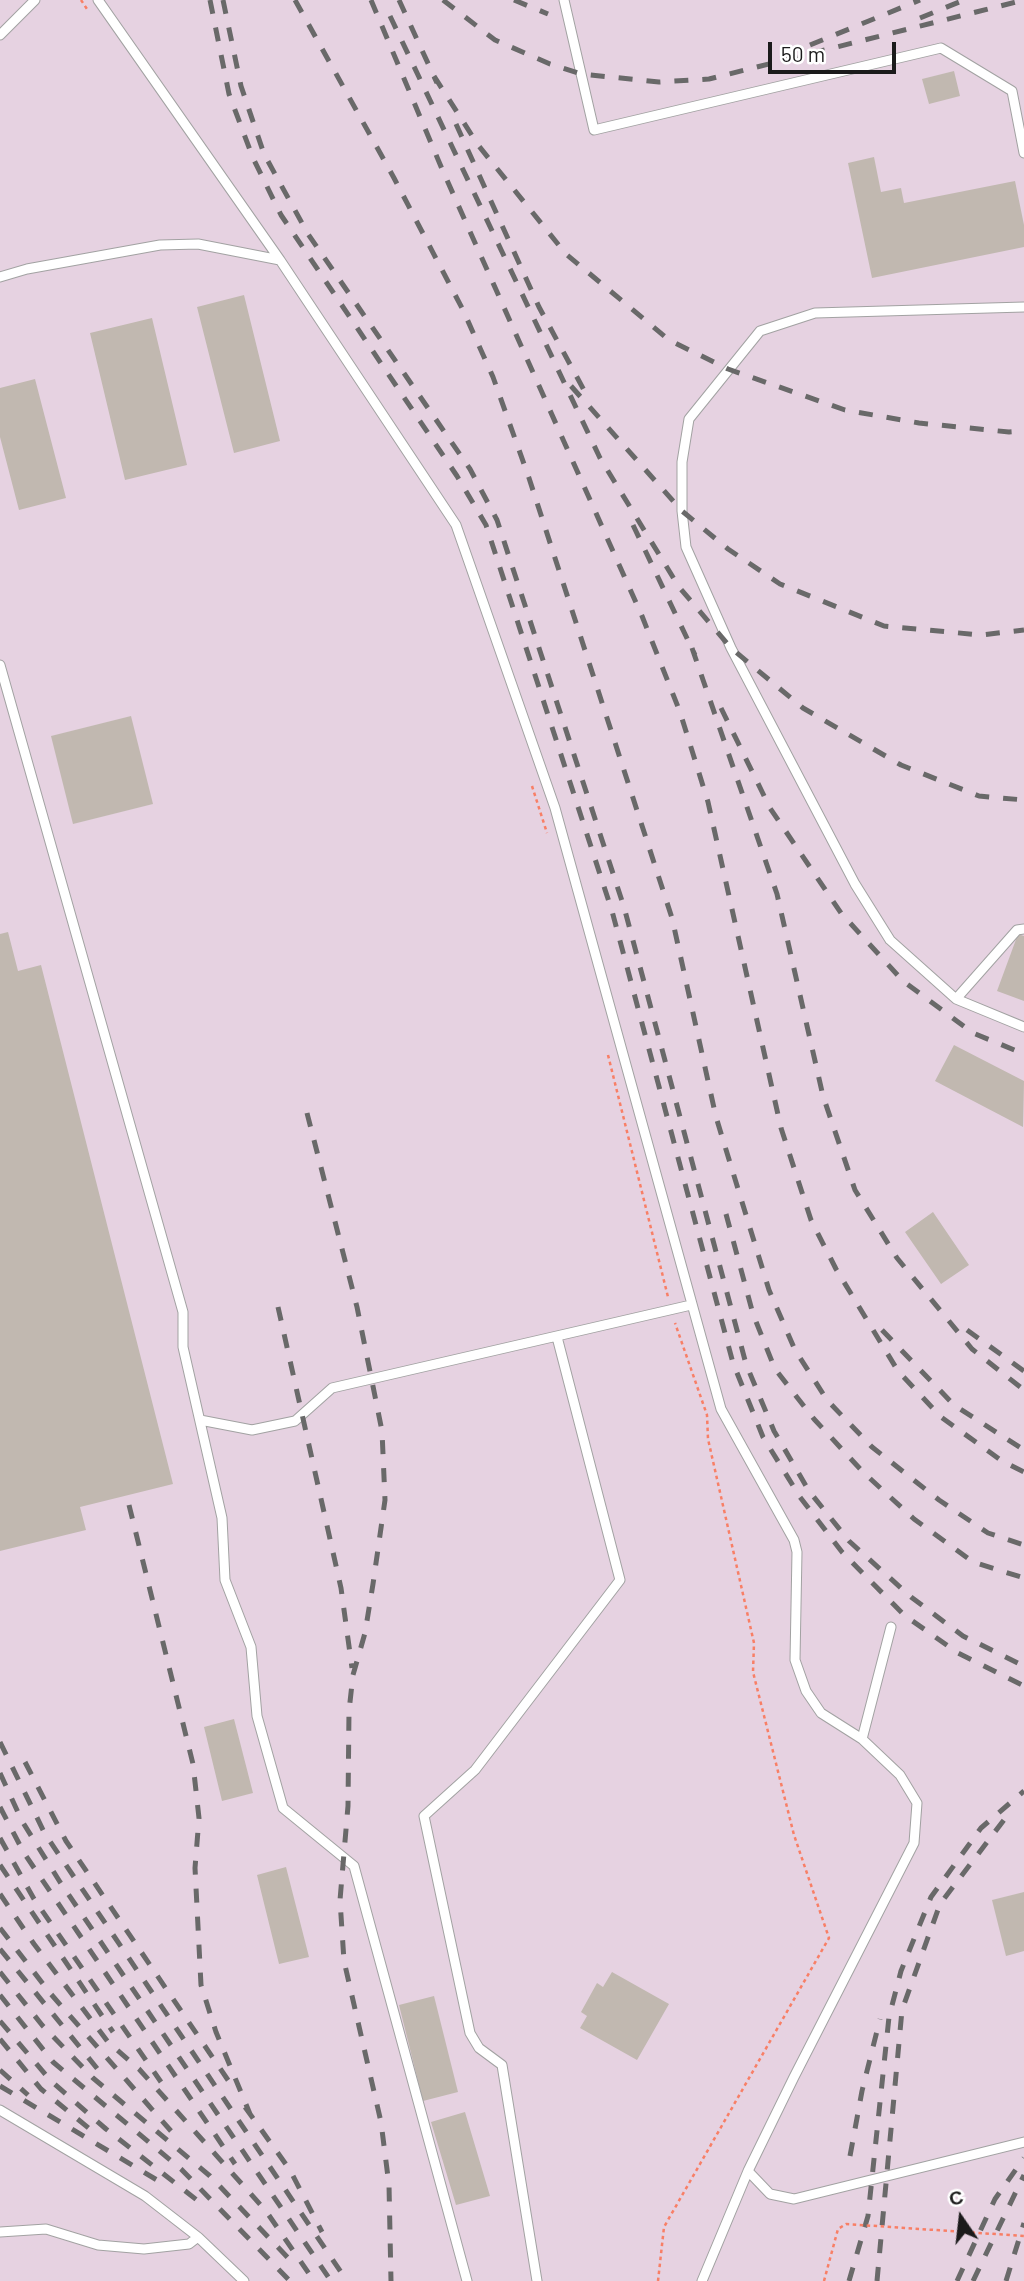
<!DOCTYPE html>
<html>
<head>
<meta charset="utf-8">
<style>
  body { margin:0 }
  #map { position:relative; width:1024px; height:2281px; overflow:hidden; background:#ede9e1; font-family:Barlow,sans-serif }
  canvas { display:block }
  .north { position:absolute; left:926px; top:2183px; width:70px; height:70px; -webkit-text-stroke:5px #fff; paint-order:stroke; rotate:346deg; font-size:19px; font-weight:700; line-height:28px; text-align:center; color:#1b1b1b }
  .north::after { content:''; display:block; margin:auto; width:24px; height:32px; background:#1b1b1b; clip-path:polygon(50% 0,100% 100%,50% 72%,0 100%) }
  .scale { position:absolute; left:768px; top:42px; width:128px; height:32px; box-sizing:border-box; border:4px solid #1b1b1b; border-top:0; padding-left:9px; font-size:21px; line-height:24px; white-space:nowrap; color:#1b1b1b; -webkit-text-stroke:5px #fff; paint-order:stroke }
</style>
</head>
<body>
<div id="map">
<canvas width="1024" height="2281"></canvas>
<div class="north">С</div>
<div class="scale">50 m</div>
</div>
<script>
const ctx = document.querySelector('canvas').getContext('2d');
ctx.lineJoin = 'round';
function fillPath(path, color) {
  ctx.fillStyle = color;
  ctx.fill(path, 'evenodd');
}
function shape(rows) {
  const path = new Path2D();
  for (const r of rows) {
    path.moveTo(r[0], r[1]);
    for (let i = 2; i < r.length; i += 2) path.lineTo(r[i], r[i + 1]);
  }
  return path;
}
function trace(path, color, width, dash) {
  ctx.strokeStyle = color;
  ctx.lineWidth = width;
  ctx.lineCap = dash ? 'butt' : 'round';
  ctx.setLineDash(dash || []);
  ctx.stroke(path);
}
fillPath(shape([
  [0,0,1024,0,1024,2281,0,2281]
]), '#e6d2e1');
fillPath(shape([
  [954,71,960,96,929,104,922,79],
  [874,157,881,192,901,188,904,203,1015,181,1024,225,1024,247,872,278,848,163],
  [244,295,280,441,234,453,197,307],
  [152,318,187,465,125,480,90,333],
  [35,379,66,498,19,510,0,437,0,388],
  [131,716,153,804,73,824,51,736],
  [8,932,18,971,41,965,173,1484,80,1507,86,1530,0,1551,0,934],
  [1018,934,1024,936,1024,1001,997,991],
  [954,1045,1024,1081,1023,1127,935,1081],
  [933,1212,969,1265,941,1284,905,1232],
  [234,1719,253,1793,222,1801,204,1727],
  [286,1867,309,1957,279,1964,257,1875],
  [1024,1892,1024,1951,1006,1956,992,1900],
  [612,1972,669,2004,637,2060,580,2028,587,2016,581,2012,597,1983,603,1987],
  [434,1996,458,2092,423,2101,399,2005],
  [465,2112,490,2196,456,2205,431,2122]
]), '#c1b8b0');
const service = shape([
  [98,0,280,260,456,525,555,808,721,1409,794,1540,797,1552,795,1660,806,1691,821,1713,862,1739,900,1775,917,1803,914,1843,794,2077,748,2171,702,2281],
  [564,0,594,130,941,48,1012,91,1024,153],
  [0,35,35,0],
  [0,277,27,269,160,245,198,244,280,260],
  [1024,307,815,313,760,331,689,419,682,462,682,511,686,547,731,648,855,884,890,940,956,999,1024,1027],
  [0,665,183,1312,183,1347,222,1518,225,1580,251,1647,257,1716,283,1808,354,1866,467,2281],
  [956,999,1017,930,1024,929],
  [200,1420,252,1430,295,1421,332,1388,691,1305],
  [862,1739,891,1627],
  [0,2110,145,2196,198,2237,244,2281],
  [748,2171,770,2194,794,2199,1024,2142],
  [0,2232,46,2229,98,2245,144,2249,189,2244,198,2237],
  [537,2281,502,2065,479,2048,470,2033,424,1816,475,1770,620,1580,557,1337]
]);
trace(service, '#a2a2a2', 11);
trace(shape([
  [81,0,87,9],
  [532,786,547,833],
  [608,1055,668,1297],
  [658,2281,664,2227,829,1938,794,1835,753,1672,754,1643,708,1439,707,1415,675,1323]
]), '#f87f66', 2.5, [3.5, 3.5]);
trace(service, '#fff', 9);
trace(shape([
  [210,0,229,94,253,158,281,215,457,476,486,525,612,911,733,1363,763,1437,800,1497,842,1552,904,1615,958,1653,1024,1686],
  [223,0,241,86,264,154,308,234,470,469,497,520,624,907,746,1364,774,1431,809,1491,849,1541,911,1597,963,1636,1024,1666],
  [295,0,394,178,463,310,493,377,529,478,672,918,716,1117,769,1290,795,1350,827,1400,872,1447,939,1500,988,1533,1024,1545],
  [371,0,442,169,642,616,680,712,708,802,781,1128,811,1220,836,1269,898,1371,941,1417,1002,1461,1024,1472],
  [399,0,437,83],
  [443,0,495,40,550,64,581,74,659,82,709,79,1024,0],
  [514,0,548,14],
  [390,16,600,458,679,587,731,648,803,708,901,765,979,796,1024,800],
  [920,18,964,0],
  [810,45,920,0],
  [434,76,478,145,566,254,669,340,728,369,845,410,919,423,1009,432,1024,431],
  [456,124,539,307,585,392],
  [571,386,682,511,728,549,780,584,884,626,981,635,1024,630],
  [633,525,695,655],
  [692,648,777,894,823,1096,855,1190,897,1258,972,1349,1024,1390],
  [721,708,770,808,841,913,903,981,973,1033,1024,1054],
  [307,1113,357,1307,382,1431,385,1500,373,1584,365,1633,353,1675,349,1711,348,1806,340,1900,344,1961,381,2122,389,2185,391,2281],
  [726,1214,753,1314,775,1369,814,1419,863,1472,914,1519,973,1562,1024,1578],
  [278,1307,341,1588,352,1668],
  [882,1330,954,1405,1024,1450],
  [967,1330,1024,1371],
  [129,1505,193,1764,199,1818,195,1868,201,1985,216,2032,250,2114],
  [0,1742,45,1834,347,2281],
  [25,1762,66,1841,232,2086],
  [0,1773,22,1821,60,1882,331,2281],
  [0,1807,24,1853,235,2164],
  [0,1838,34,1899,161,2082],
  [0,1865,113,2032],
  [0,1894,34,1944,108,2042,139,2069,266,2211,314,2281],
  [0,1928,50,1993,171,2131],
  [0,1949,100,2072],
  [0,1972,42,2025,93,2078,210,2176,291,2261],
  [0,1995,53,2062,181,2169,290,2281],
  [0,2021,51,2081,106,2129,207,2208],
  [0,2039,41,2089,97,2135],
  [0,2070,28,2095],
  [0,2086,167,2186],
  [245,2107,290,2170,322,2232],
  [850,2156,862,2091,880,2019],
  [849,2281,868,2216,889,2017,901,1971,931,1897,981,1828,1024,1791],
  [877,2281,902,2010,940,1904,1010,1812],
  [957,2281,995,2199,1024,2158],
  [973,2281,1024,2175],
  [1006,2281,1024,2223]
]), '#696969', 5, [14, 14]);
trace(shape([
  [824,2281,838,2229,846,2224,1024,2236]
]), '#f87f66', 2.5, [3.5, 3.5]);
</script>
</body>
</html>
